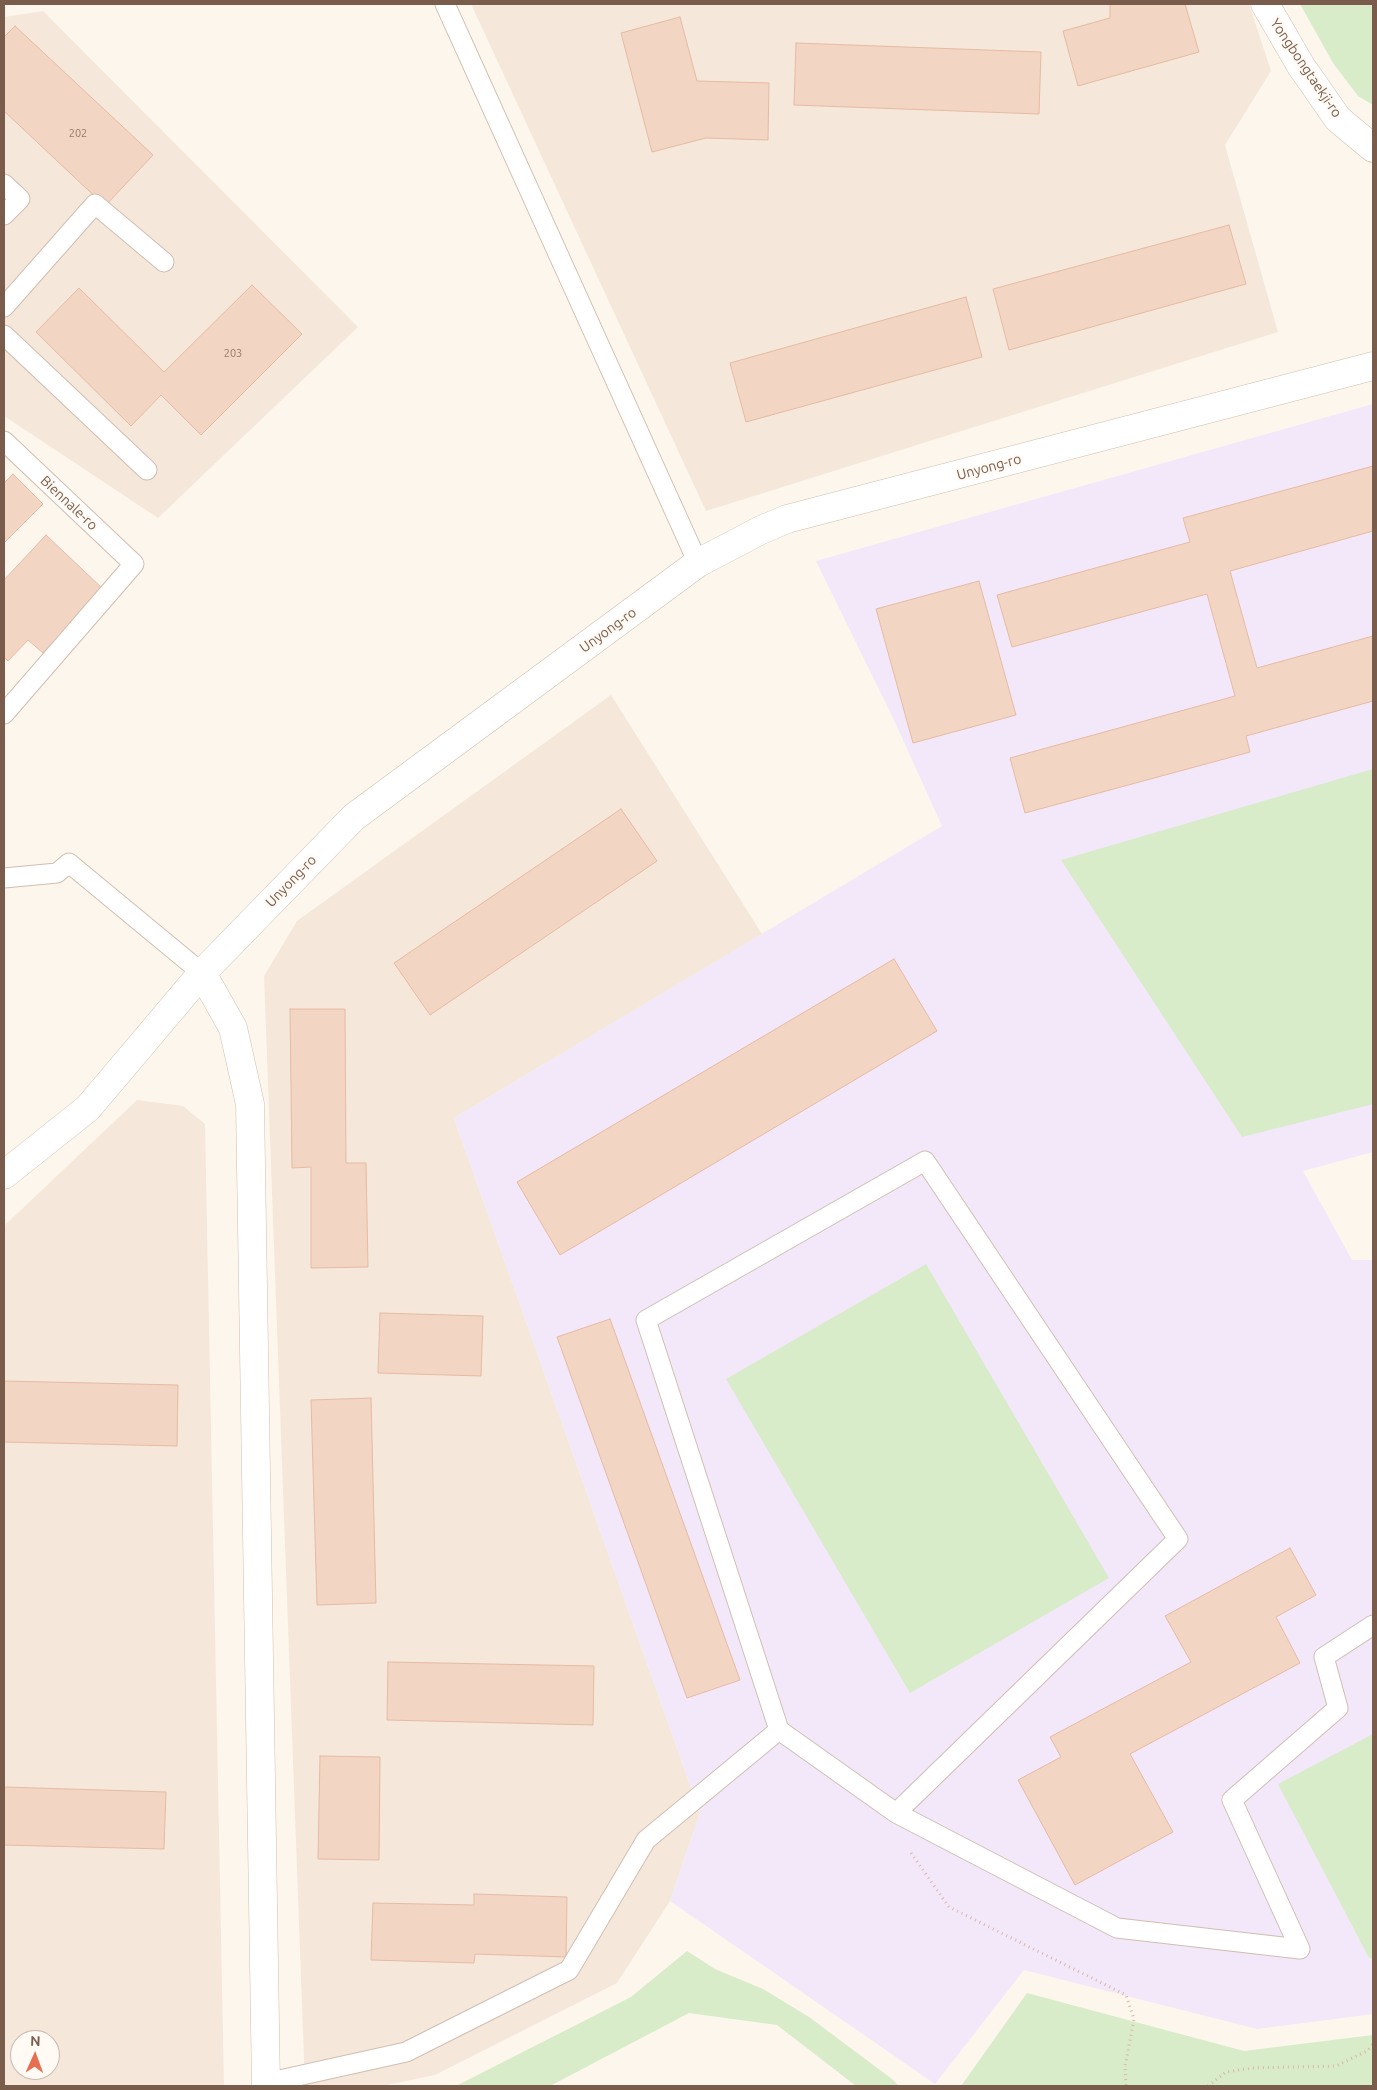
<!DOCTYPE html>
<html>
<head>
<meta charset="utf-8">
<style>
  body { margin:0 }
  #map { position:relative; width:1377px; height:2090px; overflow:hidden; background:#fdf6ec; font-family:Ubuntu,sans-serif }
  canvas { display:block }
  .frame { position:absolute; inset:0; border:5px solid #7a5c4d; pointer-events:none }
  .north { position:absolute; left:10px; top:2030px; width:50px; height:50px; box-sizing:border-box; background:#fffaf3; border:1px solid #cabbb1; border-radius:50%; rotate:2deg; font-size:14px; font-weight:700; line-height:20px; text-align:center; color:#7a5c4d }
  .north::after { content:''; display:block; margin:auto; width:18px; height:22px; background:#e76f51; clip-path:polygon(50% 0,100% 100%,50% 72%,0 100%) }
</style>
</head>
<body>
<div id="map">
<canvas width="1377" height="2090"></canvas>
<div class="frame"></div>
<div class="north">N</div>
</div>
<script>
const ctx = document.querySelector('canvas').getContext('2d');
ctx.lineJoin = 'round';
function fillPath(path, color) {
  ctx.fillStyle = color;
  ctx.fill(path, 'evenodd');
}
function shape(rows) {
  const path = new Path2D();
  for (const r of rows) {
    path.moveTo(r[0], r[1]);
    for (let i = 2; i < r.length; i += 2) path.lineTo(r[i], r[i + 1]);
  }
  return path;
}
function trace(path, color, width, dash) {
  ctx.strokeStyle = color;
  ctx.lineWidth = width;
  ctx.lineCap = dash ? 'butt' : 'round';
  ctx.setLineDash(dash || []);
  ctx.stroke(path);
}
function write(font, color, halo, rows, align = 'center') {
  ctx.font = font + ' Ubuntu,sans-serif';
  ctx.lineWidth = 4.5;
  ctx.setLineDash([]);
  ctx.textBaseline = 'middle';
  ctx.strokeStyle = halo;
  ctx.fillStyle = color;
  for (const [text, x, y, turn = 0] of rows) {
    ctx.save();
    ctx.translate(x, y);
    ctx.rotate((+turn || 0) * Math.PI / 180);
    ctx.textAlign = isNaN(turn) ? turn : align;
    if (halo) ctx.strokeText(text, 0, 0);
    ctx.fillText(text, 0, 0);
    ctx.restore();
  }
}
fillPath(shape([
  [471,4,1249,4,1271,71,1225,145,1278,332,706,511],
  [43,11,358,327,158,518,4,416,4,17],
  [611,695,762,934,454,1118,700,1813,670,1901,617,1983,435,2075,382,2086,305,2086,264,976,297,921],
  [137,1100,183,1106,205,1124,224,2086,4,2086,4,1226],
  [20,2040,50,2040,50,2070,20,2070]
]), '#f5e8da');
fillPath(shape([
  [1373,404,1373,1152,1303,1171,1352,1260,1373,1260,1373,2014,1257,2029,1024,1970,935,2084,670,1901,700,1813,454,1118,942,826,894,720,816,561]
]), '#f3e8fa');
fillPath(shape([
  [1300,4,1373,4,1373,105,1358,96,1333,63],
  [1373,769,1373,1104,1242,1137,1061,860],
  [926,1264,1109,1578,910,1693,726,1379],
  [1373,1734,1373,1959,1369,1958,1278,1784],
  [687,1951,715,1969,763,1989,809,2017,892,2079,899,2086,856,2086,777,2025,689,2013,550,2086,456,2086,631,1997],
  [1027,1993,1244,2051,1373,2035,1373,2086,961,2086]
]), '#d8ecc9');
const building = shape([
  [1110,4,1185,4,1199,52,1078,86,1063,31,1110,18,1110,4],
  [680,17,697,81,769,83,768,140,706,138,652,152,621,33,680,17],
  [15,26,153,155,105,206,4,111,4,37,15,26],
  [796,43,1041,52,1039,114,794,105,796,43],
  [1229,225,1246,284,1009,350,993,289,1229,225],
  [252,285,302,334,201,435,161,395,131,426,36,332,79,288,164,372,252,285],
  [966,297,982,357,746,422,730,363,966,297],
  [1373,466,1373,531,1230,571,1257,668,1373,636,1373,701,1246,736,1250,752,1025,813,1010,758,1235,696,1207,594,1012,647,997,595,1190,542,1183,518,1373,466],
  [13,474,43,504,4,543,4,483,13,474],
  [46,535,103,589,43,653,28,640,8,661,4,657,4,580,46,535],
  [979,581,1016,715,913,743,876,609,979,581],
  [621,809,657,861,430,1015,394,963,621,809],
  [894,959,937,1031,560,1255,517,1182,894,959],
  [290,1009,345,1009,346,1163,366,1163,368,1267,311,1268,311,1167,292,1168,290,1009],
  [380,1313,483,1316,481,1376,378,1373,380,1313],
  [610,1319,740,1680,687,1698,557,1337,610,1319],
  [4,1381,178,1385,177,1446,4,1442,4,1381],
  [371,1398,376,1603,317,1605,311,1400,371,1398],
  [1290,1548,1316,1595,1276,1617,1300,1663,1130,1754,1173,1832,1075,1885,1018,1780,1061,1757,1050,1737,1191,1662,1165,1616,1290,1548],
  [388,1662,594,1666,593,1725,387,1720,388,1662],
  [320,1756,380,1757,379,1860,318,1859,320,1756],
  [4,1787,166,1792,164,1849,4,1845,4,1787],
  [474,1894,567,1897,566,1957,475,1954,474,1963,371,1960,373,1903,474,1905,474,1894]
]);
fillPath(building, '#f3d5c3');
trace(building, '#e6bba3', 1);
const lane = shape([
  [445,4,698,563],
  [4,184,20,199,4,215],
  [4,307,95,204,164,262],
  [4,335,147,470],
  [4,441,134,564,4,714],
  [4,878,57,873,69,863,202,973],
  [896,1813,1178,1539,925,1161,646,1320,779,1730,896,1813,1117,1928,1300,1949,1232,1800,1338,1708,1324,1657,1373,1625],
  [266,2083,406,2052,569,1970,646,1840,779,1730]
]);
const street = shape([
  [1265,4,1301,66,1338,119,1373,148],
  [202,973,233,1028,250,1104,266,2086],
  [4,1175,88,1108,202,973,354,817,698,563,761,530,787,519,1373,366]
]);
trace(lane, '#d1beb0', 21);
trace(street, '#d1beb0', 29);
trace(shape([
  [911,1853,949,1907,1126,1995,1134,2019,1125,2067,1126,2086],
  [1208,2086,1226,2072,1252,2068,1336,2066,1367,2051,1373,2044]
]), '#d9b8a5', 3, [1, 4]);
trace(lane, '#fff', 19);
trace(street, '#fff', 28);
write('11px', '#987a6a', null, [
  ["202",78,133],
  ["203",233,353]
]);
write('14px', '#7a5c4d', '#fffaf3', [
  ["Yongbongtaekji-ro",1306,68,56],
  ["Unyong-ro",989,467,-15],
  ["Biennale-ro",69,503,43],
  ["Unyong-ro",608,630,-36],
  ["Unyong-ro",291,881,-46]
]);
</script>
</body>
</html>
